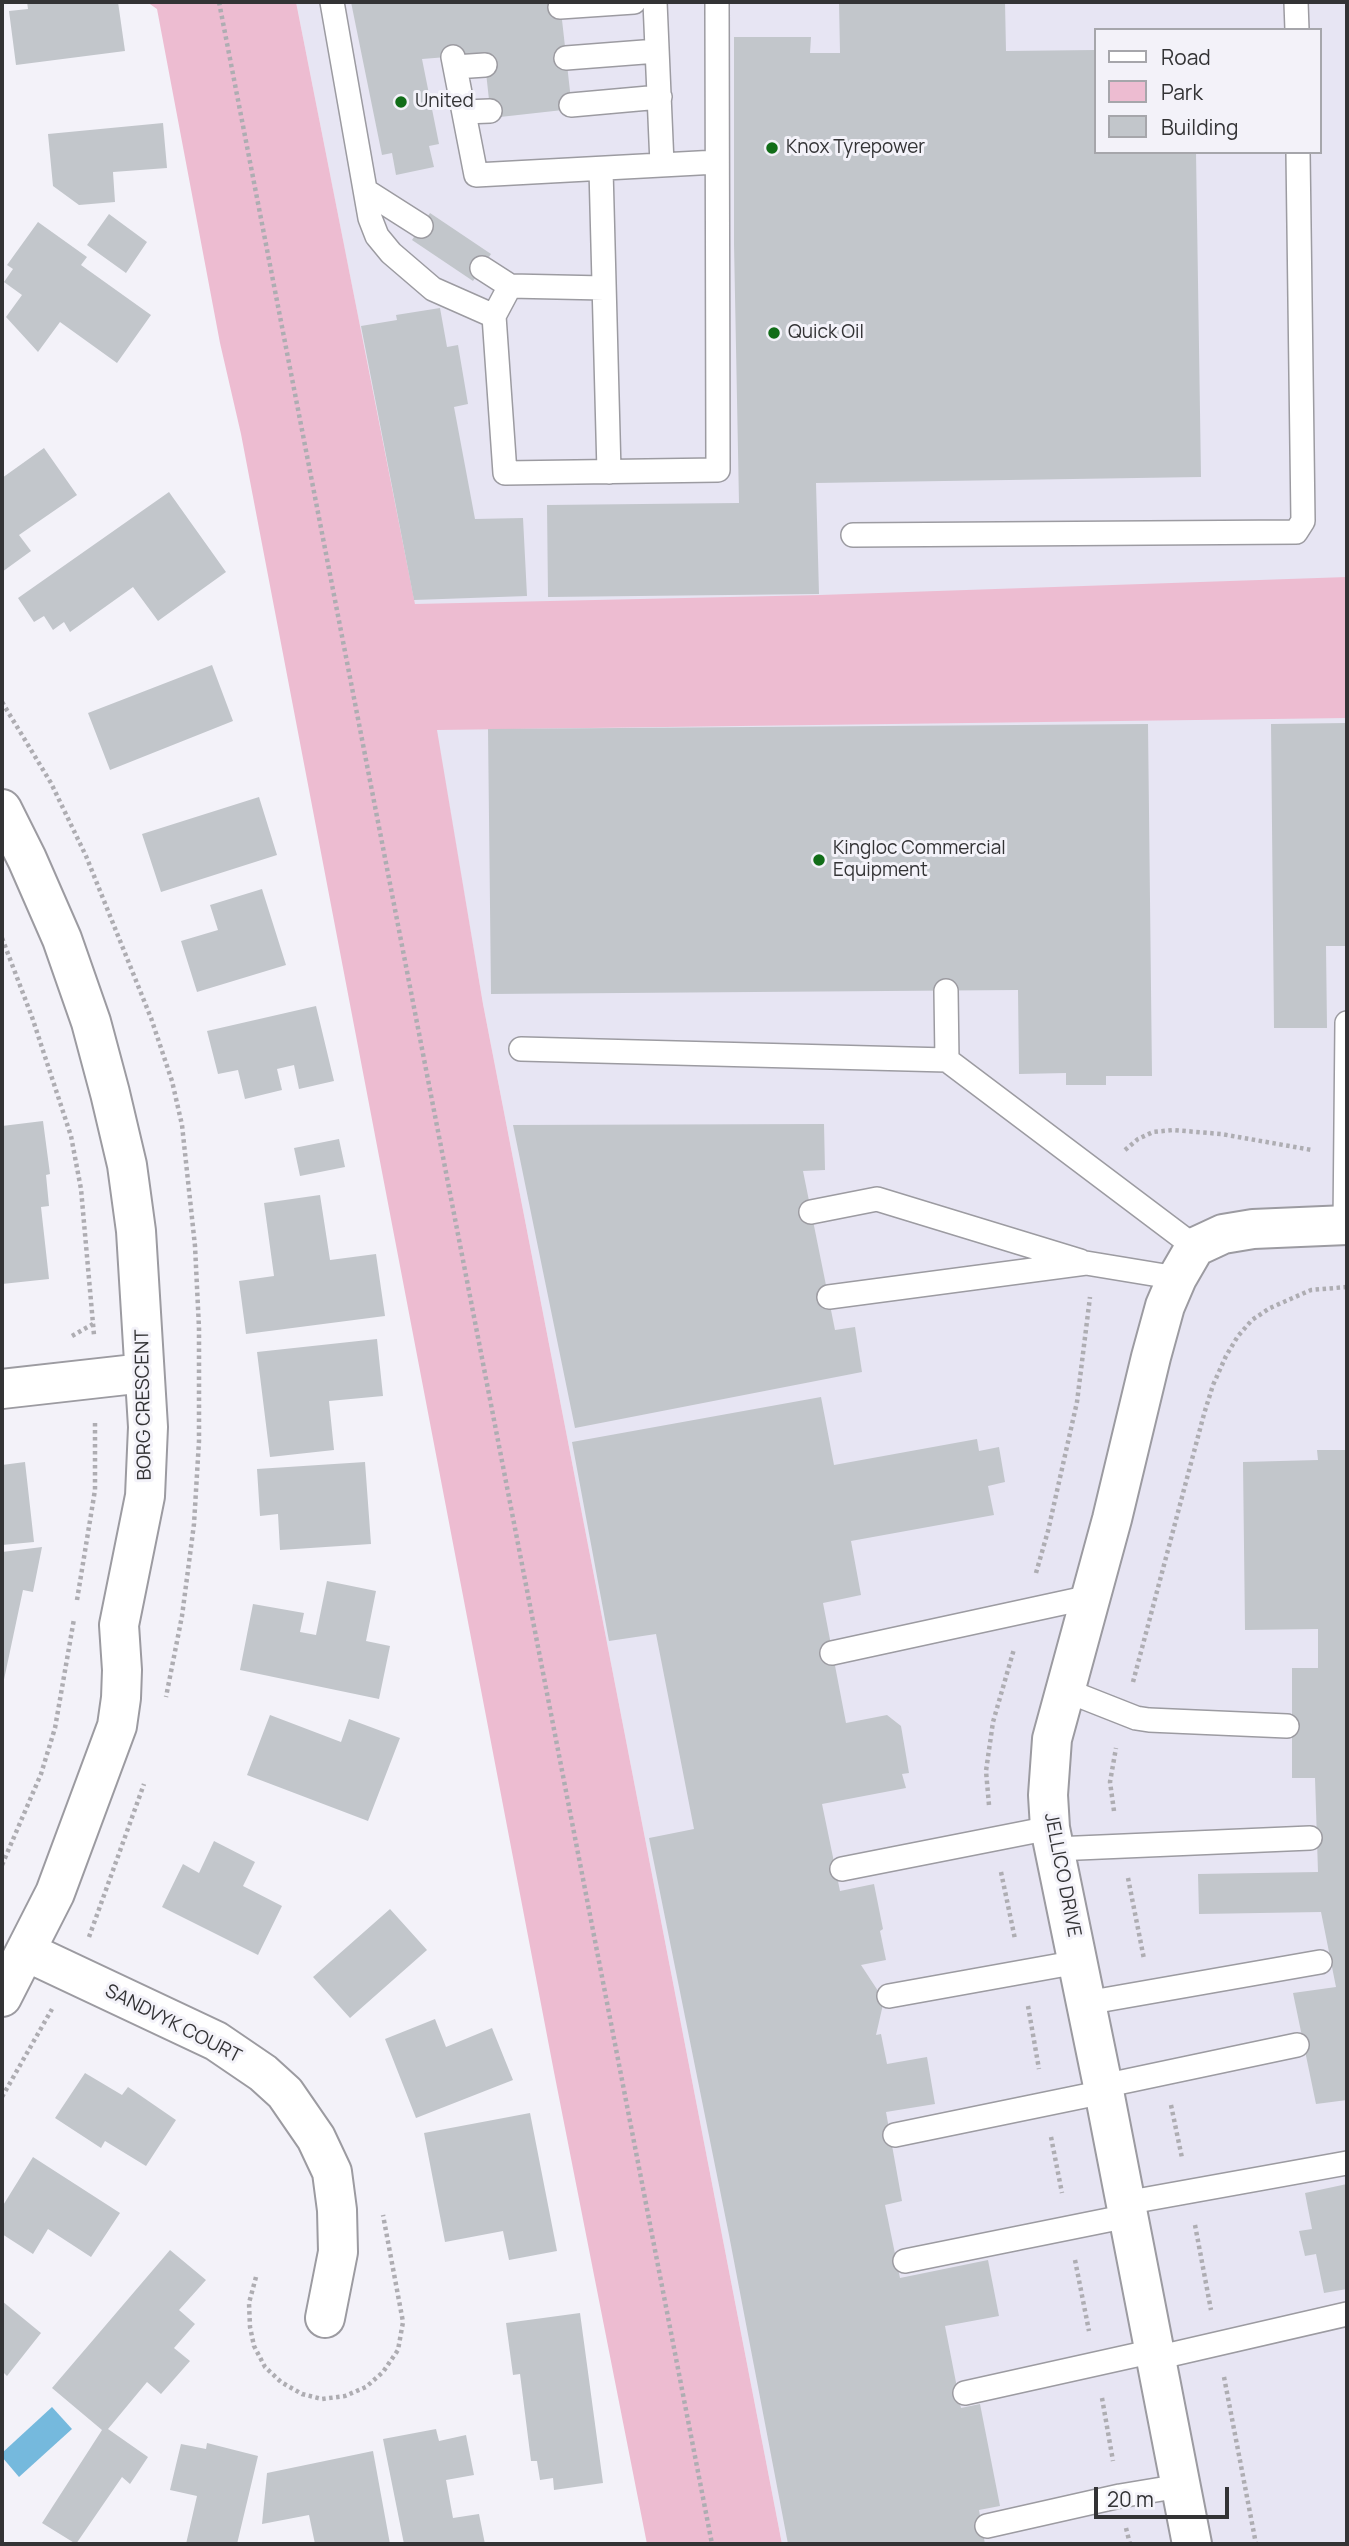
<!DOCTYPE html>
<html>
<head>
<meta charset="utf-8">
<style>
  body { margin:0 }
  #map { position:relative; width:1349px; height:2546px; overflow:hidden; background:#f3f2f9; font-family:Manrope,sans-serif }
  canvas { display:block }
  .frame { position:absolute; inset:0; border:4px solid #333335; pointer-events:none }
  .legend { position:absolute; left:1094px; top:28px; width:228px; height:126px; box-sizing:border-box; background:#f3f2f9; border:2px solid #a6a6ab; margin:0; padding:9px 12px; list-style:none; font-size:21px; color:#333335 }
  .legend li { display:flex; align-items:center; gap:14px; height:35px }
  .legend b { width:35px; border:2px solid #a6a6ab }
  .scale { position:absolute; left:1094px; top:2487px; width:135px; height:32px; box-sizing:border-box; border:4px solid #333335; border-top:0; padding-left:9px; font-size:21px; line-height:24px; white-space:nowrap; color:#333335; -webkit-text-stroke:5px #f3f2f9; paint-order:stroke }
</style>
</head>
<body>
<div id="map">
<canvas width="1349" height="2546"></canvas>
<div class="frame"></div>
<ul class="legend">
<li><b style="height:9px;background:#fff"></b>Road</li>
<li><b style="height:19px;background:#edbcd1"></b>Park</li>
<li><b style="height:19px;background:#c2c6cb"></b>Building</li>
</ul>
<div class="scale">20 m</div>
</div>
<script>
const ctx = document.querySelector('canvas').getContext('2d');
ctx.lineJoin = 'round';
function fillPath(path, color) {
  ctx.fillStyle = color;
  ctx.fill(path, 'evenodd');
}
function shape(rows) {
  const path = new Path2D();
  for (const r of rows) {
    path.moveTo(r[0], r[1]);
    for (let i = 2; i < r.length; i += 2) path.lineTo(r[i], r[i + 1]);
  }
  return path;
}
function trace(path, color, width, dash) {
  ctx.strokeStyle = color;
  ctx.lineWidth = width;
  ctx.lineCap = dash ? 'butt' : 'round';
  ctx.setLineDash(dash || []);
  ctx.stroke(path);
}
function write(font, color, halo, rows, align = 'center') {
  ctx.font = font + ' Manrope,sans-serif';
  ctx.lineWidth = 6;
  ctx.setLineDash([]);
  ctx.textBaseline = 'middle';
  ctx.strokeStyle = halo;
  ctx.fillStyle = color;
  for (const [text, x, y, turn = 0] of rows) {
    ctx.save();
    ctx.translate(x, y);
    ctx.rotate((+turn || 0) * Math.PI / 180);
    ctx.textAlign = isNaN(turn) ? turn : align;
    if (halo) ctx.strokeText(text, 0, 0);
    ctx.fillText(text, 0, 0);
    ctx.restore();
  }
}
fillPath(shape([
  [296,2,1347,2,1347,2544,782,2544,483,1004,415,605],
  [1095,30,1319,30,1319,152,1095,152]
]), '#e7e5f3');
fillPath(shape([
  [147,2,296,2,415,604,820,595,1347,577,1347,718,437,730,483,1004,782,2544,647,2544,554,2072,241,434,220,343,157,9]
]), '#edbcd1');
fillPath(shape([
  [52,2407,72,2429,19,2477,2,2457,2,2453]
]), '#75b9dd');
fillPath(shape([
  [27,2,118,2,125,51,16,65,9,11,28,9],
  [351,2,560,2,572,109,491,118,484,54,422,59,439,144,429,146,434,167,396,175,392,153,382,155],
  [839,2,1005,2,1006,51,1095,50,1095,152,1196,152,1201,477,816,483,819,594,548,597,547,505,739,503,734,244,734,37,811,37,810,53,840,53],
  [163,123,167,168,113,172,115,202,79,205,53,186,48,134],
  [430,213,491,254,473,281,412,240],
  [109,214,147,242,126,273,87,245],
  [38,222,87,257,81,265,151,315,117,363,60,322,38,352,6,317,22,295,4,282,13,269,7,265],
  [440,308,447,347,458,345,468,404,454,407,475,519,523,518,527,596,414,600,361,326,397,320,396,315],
  [44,448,77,495,19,535,31,551,2,572,2,478],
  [169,492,226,572,158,621,133,587,70,632,64,622,53,630,44,616,34,622,18,598],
  [212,665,233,721,110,770,88,713],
  [1347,723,1347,946,1326,946,1327,1028,1274,1028,1271,724],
  [1148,724,1152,1076,1106,1076,1106,1085,1066,1085,1066,1073,1019,1074,1018,990,491,994,488,729],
  [259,797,277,855,161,892,142,834],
  [262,889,286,965,197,992,181,941,218,930,210,905],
  [316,1006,334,1081,299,1089,294,1065,277,1069,282,1090,245,1099,238,1070,218,1074,207,1031],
  [43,1121,50,1174,46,1175,49,1206,41,1207,49,1279,2,1284,2,1126],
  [824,1124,825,1170,803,1171,835,1330,855,1327,862,1372,575,1428,513,1125],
  [339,1139,345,1167,300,1176,294,1148],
  [320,1195,330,1260,376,1254,385,1316,246,1334,239,1281,274,1276,264,1203],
  [377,1339,383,1396,329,1401,334,1450,270,1457,257,1352],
  [821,1397,834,1465,977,1439,979,1451,999,1447,1005,1482,988,1486,994,1515,851,1541,861,1595,823,1603,846,1723,887,1715,901,1726,909,1773,902,1774,906,1788,822,1804,840,1891,874,1884,883,1929,880,1931,886,1960,861,1965,884,2000,876,2035,881,2034,887,2064,927,2057,935,2104,886,2112,902,2201,885,2205,900,2278,988,2260,999,2316,945,2326,961,2408,980,2404,1000,2506,979,2510,985,2544,788,2544,729,2235,649,1838,694,1829,656,1634,609,1641,572,1442],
  [1317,1450,1347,1450,1347,2100,1316,2104,1293,1993,1336,1987,1321,1912,1199,1914,1198,1874,1318,1872,1315,1778,1292,1778,1292,1668,1318,1668,1318,1629,1245,1630,1243,1462,1318,1460],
  [25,1462,34,1542,2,1545,2,1465],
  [365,1462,371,1544,280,1550,278,1514,260,1516,257,1469],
  [42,1547,33,1592,23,1590,2,1689,2,1552],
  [327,1581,376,1591,366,1641,390,1646,379,1699,240,1670,253,1604,304,1613,300,1632,316,1635],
  [270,1715,341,1742,349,1719,400,1738,368,1821,247,1775],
  [214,1841,255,1862,243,1886,282,1906,258,1955,162,1907,183,1864,199,1873],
  [390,1909,427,1950,350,2018,313,1977],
  [435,2019,446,2047,492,2028,513,2080,416,2118,385,2039],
  [85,2073,122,2095,128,2087,176,2120,146,2166,105,2141,101,2148,55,2118],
  [530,2113,557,2251,509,2260,503,2231,445,2242,424,2133],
  [33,2157,120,2213,91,2257,48,2229,33,2254,2,2234,2,2207],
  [1347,2184,1347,2289,1324,2293,1316,2254,1305,2256,1299,2231,1312,2229,1305,2193],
  [170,2250,206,2280,179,2310,195,2324,174,2348,190,2361,161,2394,147,2382,108,2429,148,2457,130,2484,122,2477,76,2544,42,2523,102,2430,52,2388],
  [2,2301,41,2333,7,2376,2,2371],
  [580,2313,603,2483,554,2490,553,2478,540,2480,537,2461,531,2461,520,2374,513,2375,506,2323],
  [436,2429,439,2441,466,2435,474,2475,446,2480,453,2518,479,2514,485,2544,404,2544,383,2439],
  [207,2443,258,2456,237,2544,186,2544,197,2496,170,2490,181,2444,206,2449],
  [373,2451,390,2544,315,2544,309,2515,262,2524,267,2473]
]), '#c2c6cb');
const service = shape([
  [332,2,370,218,377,236,391,253,433,289,494,316],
  [655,2,662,164],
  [1296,2,1297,30],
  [560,7,634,2],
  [453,57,476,175,717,162],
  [566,58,657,51],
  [455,67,485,65],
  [571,105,660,97],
  [464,112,490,111],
  [601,169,609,472],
  [366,191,421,226],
  [482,268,510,286],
  [604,288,510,286,494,316,505,473,718,470,717,2],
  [853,535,1296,532,1303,521,1298,152],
  [946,991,947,1060,1195,1247],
  [521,1049,947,1060],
  [811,1212,877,1199,1080,1261],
  [1345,1225,1347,1023],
  [829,1297,1086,1263,1177,1278],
  [832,1653,1090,1597],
  [1065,1690,1136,1718,1149,1720,1287,1726],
  [1055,1849,1310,1838],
  [842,1869,1050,1828],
  [889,1996,1078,1962],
  [1086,2003,1320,1962],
  [1103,2086,1297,2045],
  [895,2135,1104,2092],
  [1125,2203,1347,2163],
  [905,2261,1128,2216],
  [1156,2358,1347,2314],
  [965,2393,1154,2351],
  [987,2526,1120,2496,1180,2486]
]);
const minor = shape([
  [2,809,27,859,62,939,91,1022,110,1093,127,1165,136,1231,148,1427,145,1496,119,1625,122,1670,121,1698,117,1726,55,1893,2,1997],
  [2,1389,144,1373],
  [27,1952,216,2041,263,2073,285,2093,316,2138,332,2172,337,2210,338,2252,325,2318],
  [1192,2544,1103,2086,1050,1828,1048,1795,1052,1739,1112,1519,1151,1357,1165,1306,1177,1278,1195,1247,1223,1234,1253,1229,1347,1225]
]);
trace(service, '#9c9ba1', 26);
trace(minor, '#9c9ba1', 42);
trace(shape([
  [219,2,712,2544],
  [2,702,51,783,86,856,151,1018,172,1081,182,1125,195,1246,199,1328,199,1441,194,1524,182,1616,166,1697],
  [2,938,32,1017,71,1136,81,1189,94,1335],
  [1125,1150,1138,1139,1153,1132,1173,1130,1221,1134,1312,1150],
  [72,1336,93,1324],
  [1036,1573,1048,1531,1077,1402,1090,1297],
  [77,1600,95,1490,95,1421],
  [1133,1682,1204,1414,1213,1385,1226,1356,1238,1336,1252,1320,1270,1308,1311,1290,1347,1287],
  [989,1805,986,1771,993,1722,1014,1649],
  [1114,1811,1110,1782,1116,1748],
  [2,1865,41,1774,55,1728,74,1619],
  [1001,1872,1015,1939],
  [1128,1878,1144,1959],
  [89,1937,144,1784],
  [1028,2006,1039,2069],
  [2,2097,52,2009],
  [1171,2105,1182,2158],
  [1051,2137,1062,2193],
  [1195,2225,1211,2310],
  [1075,2260,1089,2331],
  [256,2277,249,2303,250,2327,254,2346,265,2367,281,2382,302,2394,322,2399,345,2396,366,2387,383,2372,398,2350,403,2322,383,2215],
  [1224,2377,1256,2544],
  [1102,2398,1113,2461],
  [1126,2528,1130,2544]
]), '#aeadb2', 4.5, [3.5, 3.5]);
trace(service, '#fff', 23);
trace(minor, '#fff', 38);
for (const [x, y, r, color] of [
  [401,102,7,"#116d18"],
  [772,148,7,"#116d18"],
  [774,333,7,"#116d18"],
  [819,860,7,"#116d18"]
]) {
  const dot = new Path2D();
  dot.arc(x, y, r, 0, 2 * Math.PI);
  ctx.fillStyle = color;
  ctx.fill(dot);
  trace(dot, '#f3f2f9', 2.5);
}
write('19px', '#333335', '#f3f2f9', [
  ["United",415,102],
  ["Knox Tyrepower",786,148],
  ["Quick Oil",788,333],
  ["Kingloc Commercial",833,849],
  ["Equipment",833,871]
], 'left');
write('19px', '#333335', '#f3f2f9', [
  ["BORG CRESCENT",144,1405,-91],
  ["JELLICO DRIVE",1062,1875,79],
  ["SANDVYK COURT",173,2024,27]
]);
</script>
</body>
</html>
